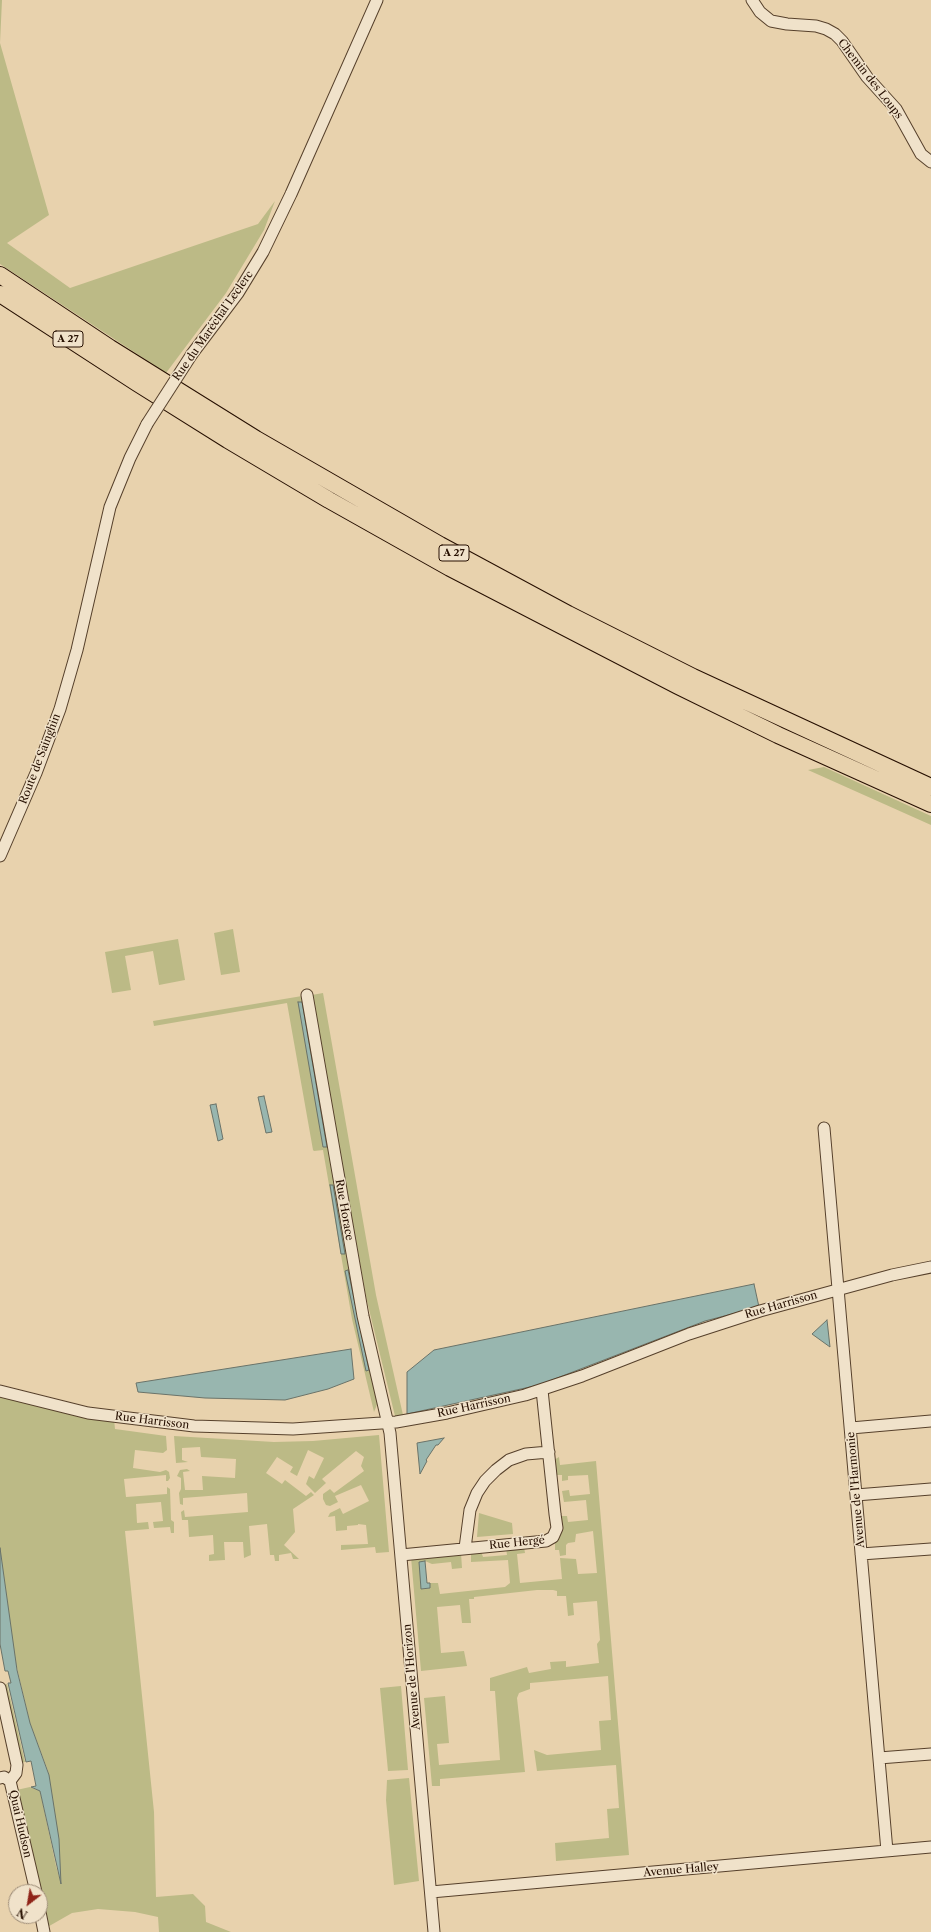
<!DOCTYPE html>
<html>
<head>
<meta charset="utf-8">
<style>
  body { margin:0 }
  #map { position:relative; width:931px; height:1932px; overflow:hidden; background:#e8d2ad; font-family:"Libre Caslon Text",serif }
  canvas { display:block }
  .north { position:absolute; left:8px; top:1884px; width:40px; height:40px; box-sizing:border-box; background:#f0e2ca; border:1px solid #9f8e79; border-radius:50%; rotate:211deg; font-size:11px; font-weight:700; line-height:16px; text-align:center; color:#260f00 }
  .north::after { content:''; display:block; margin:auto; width:14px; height:18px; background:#8f2418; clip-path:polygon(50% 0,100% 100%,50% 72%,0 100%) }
</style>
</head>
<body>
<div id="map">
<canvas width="931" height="1932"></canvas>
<div class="north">N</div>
</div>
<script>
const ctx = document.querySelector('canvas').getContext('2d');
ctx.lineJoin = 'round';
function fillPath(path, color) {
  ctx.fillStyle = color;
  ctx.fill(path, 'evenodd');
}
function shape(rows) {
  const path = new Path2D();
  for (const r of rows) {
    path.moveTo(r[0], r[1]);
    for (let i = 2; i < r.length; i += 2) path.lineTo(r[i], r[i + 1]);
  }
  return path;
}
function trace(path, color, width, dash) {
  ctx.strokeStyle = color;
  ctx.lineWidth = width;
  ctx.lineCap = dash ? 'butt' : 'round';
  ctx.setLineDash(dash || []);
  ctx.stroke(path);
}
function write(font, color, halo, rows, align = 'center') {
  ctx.font = font + ' "Libre Caslon Text",serif';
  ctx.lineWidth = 3;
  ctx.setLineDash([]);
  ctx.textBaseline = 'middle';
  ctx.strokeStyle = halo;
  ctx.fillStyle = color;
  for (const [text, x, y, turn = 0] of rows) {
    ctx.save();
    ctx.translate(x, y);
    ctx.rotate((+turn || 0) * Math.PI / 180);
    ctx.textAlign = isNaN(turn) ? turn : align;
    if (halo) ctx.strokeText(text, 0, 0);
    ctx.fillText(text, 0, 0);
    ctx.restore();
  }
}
fillPath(shape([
  [0,0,2,0,0,43,49,215,7,243,70,288,258,224,275,201,264,230,226,293,166,373,0,264],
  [824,767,931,816,931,825,808,770],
  [233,929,240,972,221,975,214,933],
  [178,939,185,980,159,985,153,951,125,956,131,990,112,993,105,952],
  [323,993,376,1295,403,1415,395,1416,366,1297,312,995],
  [302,996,378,1402,374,1412,352,1319,323,1150,314,1151,313,1150,287,1003,154,1026,153,1021],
  [0,1391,114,1419,115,1429,166,1436,167,1450,163,1453,135,1450,133,1468,160,1472,166,1470,169,1472,170,1478,168,1481,166,1481,166,1475,124,1479,126,1497,167,1494,167,1487,170,1489,171,1520,174,1522,174,1533,171,1533,170,1527,154,1528,153,1522,163,1521,161,1502,136,1504,137,1523,148,1522,149,1529,125,1531,154,1812,156,1897,193,1894,205,1906,206,1922,231,1932,159,1932,158,1917,135,1912,98,1909,72,1913,44,1929,40,1912,40,1892,12,1791,30,1787,40,1791,56,1866,61,1883,59,1846,48,1771,30,1723,13,1651,0,1548],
  [379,1435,389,1552,376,1553,375,1547,341,1550,341,1545,368,1544,366,1525,358,1524,358,1525,347,1526,347,1530,336,1531,335,1516,328,1517,330,1513,340,1508,343,1514,369,1501,361,1485,335,1496,338,1502,330,1506,326,1505,323,1499,323,1494,330,1489,334,1493,364,1471,361,1466,364,1457,356,1451,322,1479,326,1483,315,1493,306,1484,309,1476,314,1479,324,1458,308,1450,297,1476,290,1472,293,1467,277,1457,266,1473,282,1484,285,1480,306,1496,311,1492,314,1495,293,1509,295,1532,284,1545,299,1559,293,1559,291,1553,279,1555,279,1561,275,1561,274,1555,270,1555,267,1524,249,1526,251,1555,244,1558,243,1542,224,1542,225,1560,209,1561,209,1555,214,1554,213,1535,189,1537,188,1520,182,1520,181,1512,184,1510,185,1517,248,1512,247,1493,183,1498,183,1505,180,1504,179,1493,181,1489,181,1478,177,1476,180,1470,187,1469,190,1471,183,1472,185,1490,203,1490,202,1476,235,1478,236,1459,201,1457,200,1447,182,1448,182,1460,188,1462,176,1463,174,1436,274,1442,313,1441],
  [559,1457,560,1465,596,1461,629,1855,556,1861,555,1843,609,1838,607,1809,619,1808,616,1765,537,1771,534,1750,547,1755,601,1750,599,1721,611,1720,608,1676,530,1683,530,1689,519,1693,517,1698,525,1772,440,1779,440,1786,432,1786,424,1698,445,1696,449,1743,437,1744,439,1765,500,1760,495,1691,490,1691,490,1678,527,1667,529,1673,551,1669,550,1662,566,1661,566,1667,599,1663,597,1644,600,1640,597,1601,573,1603,574,1615,568,1616,566,1596,557,1596,557,1591,553,1590,537,1590,474,1597,474,1599,469,1599,471,1623,462,1623,460,1605,437,1607,441,1653,464,1651,467,1666,421,1671,411,1557,461,1553,462,1568,452,1569,451,1562,432,1564,425,1561,421,1589,430,1588,430,1583,438,1583,440,1594,505,1587,510,1583,508,1560,471,1562,471,1552,481,1551,483,1557,507,1555,506,1548,524,1547,525,1553,517,1554,520,1583,562,1579,560,1558,576,1559,578,1574,597,1573,593,1531,576,1534,575,1542,568,1543,566,1545,566,1555,560,1556,559,1550,555,1550,555,1542,561,1534,561,1516,567,1516,568,1522,588,1520,586,1500,564,1502,562,1491,569,1490,570,1496,590,1494,588,1475,568,1476,568,1480,562,1481,562,1475,556,1475,554,1460],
  [479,1513,512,1523,513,1534,477,1537],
  [7,1684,25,1762,21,1763,4,1685],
  [401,1686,408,1770,388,1771,380,1688],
  [409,1778,419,1881,394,1885,386,1800,387,1780]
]), '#bcba86');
const water = shape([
  [298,1002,302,1002,327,1147,323,1147,298,1002],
  [264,1096,272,1132,266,1133,258,1097,264,1096],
  [216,1104,223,1139,218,1141,210,1105,216,1104],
  [330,1185,333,1185,345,1254,341,1254,330,1185],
  [348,1270,369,1370,366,1371,345,1271,348,1270],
  [754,1284,759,1307,705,1321,539,1385,407,1414,407,1372,434,1350,754,1284],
  [827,1320,830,1347,812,1334,827,1320],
  [351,1349,354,1379,328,1389,285,1400,205,1398,138,1392,136,1383,351,1349],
  [444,1438,438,1445,436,1445,426,1460,427,1461,420,1474,417,1443,444,1438],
  [0,1548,17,1670,30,1723,49,1775,59,1839,61,1884,40,1791,31,1787,36,1786,31,1761,26,1762,8,1683,11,1683,8,1671,5,1671,0,1644,0,1548],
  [425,1561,427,1583,430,1583,430,1588,421,1589,419,1562,425,1561]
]);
fillPath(water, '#98b6af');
trace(water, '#6a7369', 1);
const minor = shape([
  [752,0,760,12,771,21,787,24,816,26,826,29,835,34,842,41,867,77,896,109,921,154,931,162],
  [192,354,238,293,263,252,291,194,377,0],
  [0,856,36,773,60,709,77,650,110,507,130,458,147,424],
  [307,995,363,1316,390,1433,434,1932],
  [824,1128,887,1851],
  [0,1391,88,1413,194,1426,293,1429,396,1422,447,1413,525,1395,582,1376,689,1334,760,1311,892,1275,931,1267],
  [851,1428,931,1421],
  [856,1495,931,1489],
  [465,1548,470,1510,477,1493,485,1481,496,1470,509,1460,526,1454,549,1452],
  [861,1554,931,1549],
  [401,1555,546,1541,553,1537,557,1528,555,1514,542,1390],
  [0,1688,17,1765,16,1773,10,1781,36,1892],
  [879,1758,931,1754],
  [0,1778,4,1777,10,1781],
  [431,1892,931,1847],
  [40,1912,44,1932]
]);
const highway = shape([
  [0,275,110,348,256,439,440,545,568,614,693,677,931,787],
  [0,294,137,383,228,440,329,500,450,568,678,686,778,735,931,804]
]);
trace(minor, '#56402b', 13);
trace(highway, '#260f00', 18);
trace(minor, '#f0e2ca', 11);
trace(highway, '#e8d2ad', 16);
const minorBridge = shape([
  [147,424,192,354]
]);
trace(minorBridge, '#56402b', 13, []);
trace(minorBridge, '#f0e2ca', 11);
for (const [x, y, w] of [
  [68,339,30],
  [454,553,30]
]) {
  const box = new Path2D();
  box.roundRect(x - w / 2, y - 8, w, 16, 3);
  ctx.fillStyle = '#f0e2ca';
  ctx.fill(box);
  trace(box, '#260f00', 1);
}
write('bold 10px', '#260f00', null, [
  ["A 27",68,339],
  ["A 27",454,553]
]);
write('11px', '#260f00', '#f0e2ca', [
  ["Chemin des Loups",870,79,52],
  ["Rue du Maréchal Leclerc",213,326,-55],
  ["Route de Sainghin",40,759,-69],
  ["Rue Horace",344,1210,80],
  ["Rue Harrisson",781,1305,-16],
  ["Rue Harrisson",474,1406,-12],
  ["Rue Harrisson",152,1421,7],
  ["Avenue de l'Harmonie",856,1490,-95],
  ["Rue Hergé",517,1543,-6],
  ["Avenue de l'Horizon",412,1677,-95],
  ["Quai Hudson",20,1824,77],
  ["Avenue Halley",681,1870,-5]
]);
</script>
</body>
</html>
